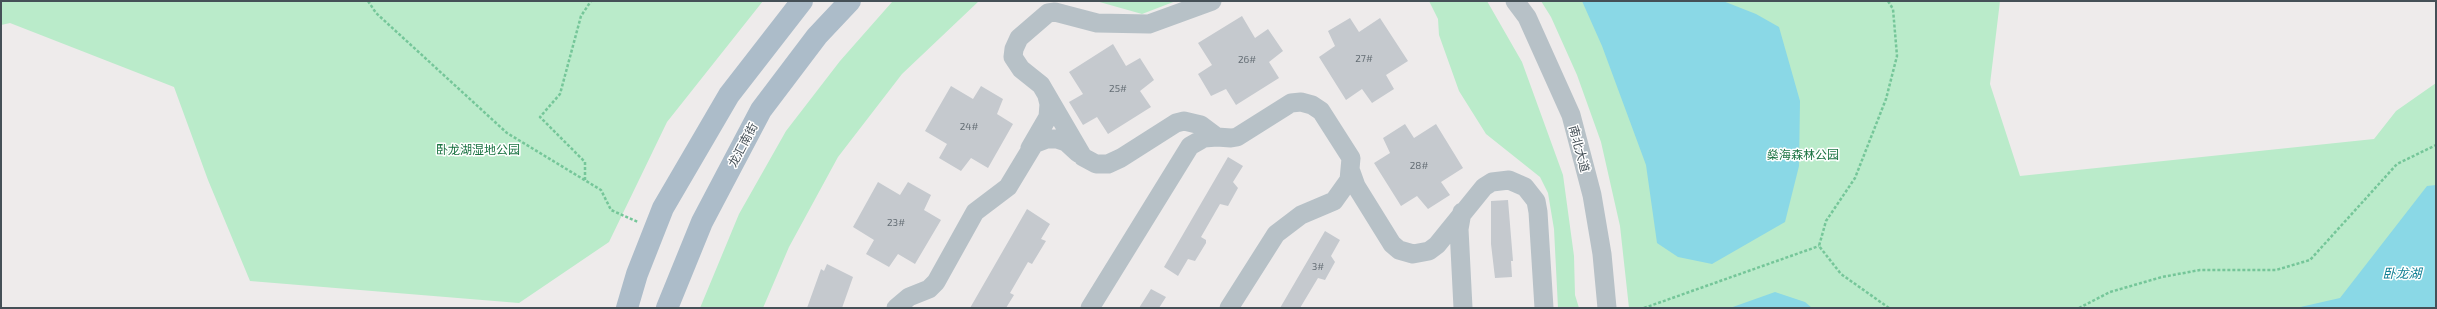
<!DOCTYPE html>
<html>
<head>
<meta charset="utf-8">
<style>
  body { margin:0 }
  #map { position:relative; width:2437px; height:309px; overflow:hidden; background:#eeebeb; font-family:"Exo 2",sans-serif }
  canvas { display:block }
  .frame { position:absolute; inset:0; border:2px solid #455057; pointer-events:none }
</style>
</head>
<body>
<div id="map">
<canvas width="2437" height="309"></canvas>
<div class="frame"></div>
</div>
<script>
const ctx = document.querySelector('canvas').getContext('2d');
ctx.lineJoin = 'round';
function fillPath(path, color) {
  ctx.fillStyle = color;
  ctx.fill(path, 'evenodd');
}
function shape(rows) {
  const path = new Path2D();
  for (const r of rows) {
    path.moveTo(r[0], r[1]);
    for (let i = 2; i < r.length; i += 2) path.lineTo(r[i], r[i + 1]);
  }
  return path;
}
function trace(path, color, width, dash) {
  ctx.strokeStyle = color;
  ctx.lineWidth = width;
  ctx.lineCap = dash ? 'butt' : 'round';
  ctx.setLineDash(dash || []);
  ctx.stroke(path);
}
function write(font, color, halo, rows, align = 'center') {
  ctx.font = font + ' "Exo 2","Noto Sans SC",sans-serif';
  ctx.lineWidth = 3;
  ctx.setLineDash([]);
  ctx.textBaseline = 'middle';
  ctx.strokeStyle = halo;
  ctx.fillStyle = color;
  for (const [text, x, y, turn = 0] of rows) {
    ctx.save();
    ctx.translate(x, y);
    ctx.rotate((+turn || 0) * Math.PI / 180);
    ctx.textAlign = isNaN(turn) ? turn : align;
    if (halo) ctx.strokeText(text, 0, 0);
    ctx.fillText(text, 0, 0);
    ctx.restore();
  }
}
fillPath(shape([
  [1,1,763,1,667,122,609,242,519,303,250,281,208,180,174,87,10,23,1,25],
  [979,1,902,74,838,157,789,247,763,308,700,308,739,214,786,131,840,61,892,2],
  [1096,1,1176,1,1142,14],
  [1429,1,1487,1,1522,62,1563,175,1574,256,1575,295,1579,308,1558,308,1554,229,1548,193,1540,177,1486,134,1459,91,1439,35,1438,19],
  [1541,1,2000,1,1990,84,2020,176,2374,139,2396,111,2436,83,2436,308,1629,308,1620,226,1601,142,1577,75,1551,17]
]), '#baebca');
fillPath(shape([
  [1582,1,1723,1,1756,14,1779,27,1800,101,1799,166,1785,222,1712,264,1678,257,1657,243,1646,165,1602,46],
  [2436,185,2436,308,2296,308,2340,298,2427,186],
  [1775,292,1805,302,1812,308,1730,308]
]), '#8ad8e6');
fillPath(shape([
  [1242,16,1255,38,1268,29,1283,51,1269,62,1279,78,1236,105,1226,89,1211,96,1198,74,1212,65,1198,43],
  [1350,18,1359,32,1380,18,1408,61,1386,75,1394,89,1372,103,1362,89,1346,100,1319,57,1335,46,1328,31],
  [1113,44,1126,66,1140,58,1154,80,1140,91,1151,107,1108,134,1097,117,1083,125,1069,102,1083,94,1069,72],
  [951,86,973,99,981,86,1003,99,997,114,1013,124,988,168,971,158,961,171,939,158,947,144,925,131],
  [1405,124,1414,138,1436,124,1463,168,1441,182,1450,195,1428,209,1417,196,1401,206,1374,163,1390,153,1383,138],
  [1228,157,1243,166,1233,182,1238,188,1228,206,1220,204,1201,237,1206,240,1206,243,1195,261,1188,259,1178,276,1164,267],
  [878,182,900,195,908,182,931,195,924,210,941,220,915,264,898,254,889,267,866,254,874,240,853,227],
  [1508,200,1513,261,1511,261,1512,277,1495,278,1491,244,1491,201],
  [1027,209,1050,224,1041,239,1046,241,1032,264,1028,262,1010,293,1014,295,1006,308,970,308],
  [1325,231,1340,240,1331,256,1335,262,1325,280,1318,278,1300,308,1280,308],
  [827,264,853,277,842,308,807,308,821,269,824,271],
  [1151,289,1166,297,1159,308,1139,308]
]), '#c5c9ce');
trace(shape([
  [368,1,376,13,507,133,601,190,611,210,638,222],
  [1888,1,1893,9,1897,56,1886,99,1855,178,1826,221,1819,246,1841,274,1889,308],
  [585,180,585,162,540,117,560,94,581,16,591,1],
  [1644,308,1819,246],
  [2079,308,2110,292,2162,277,2200,270,2276,270,2310,260,2397,164,2436,145]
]), '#75c699', 2.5, [3, 2]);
trace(shape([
  [1212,1,1149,24,1097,23,1055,12,1048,13,1019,38,1014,49,1013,57,1021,69,1041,85,1083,157,1096,164,1108,164,1121,158,1176,123,1184,121,1201,125,1217,137,1231,138,1237,137,1291,103,1301,102,1312,105,1321,111,1351,158,1349,180,1334,201,1301,215,1276,234,1229,308],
  [1515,1,1527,17,1571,115,1592,195,1602,254,1607,308],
  [1030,148,1048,117,1049,104,1047,96],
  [1351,172,1356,186,1392,244,1399,250,1413,254,1429,251,1437,245,1484,187,1492,182,1509,180,1525,187,1536,201,1538,212,1544,308],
  [1462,212,1459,229,1463,308],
  [896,308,909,297,929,289,936,282,975,212,1008,187,1034,144,1047,139,1057,139,1066,142,1078,153],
  [1090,308,1190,146,1204,138,1217,137]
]), '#b7c1c7', 19);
trace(shape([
  [627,308,637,274,663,208,729,95,802,1],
  [667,308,702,222,761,110,817,36,850,1]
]), '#acbcc9', 22);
write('10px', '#656e75', null, [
  ["27#",1364,59],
  ["26#",1247,60],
  ["25#",1118,89],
  ["24#",969,127],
  ["28#",1419,166],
  ["23#",896,223],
  ["3#",1318,267]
]);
write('12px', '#455057', '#fff', [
  ["龙汇南街",743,145,-62],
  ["南北大道",1579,149,75]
]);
write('12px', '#1b7342', '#fff', [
  ["卧龙湖湿地公园",478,150],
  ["燊海森林公园",1803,155]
]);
write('italic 13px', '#148195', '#fff', [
  ["卧龙湖",2402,274]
]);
</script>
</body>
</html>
